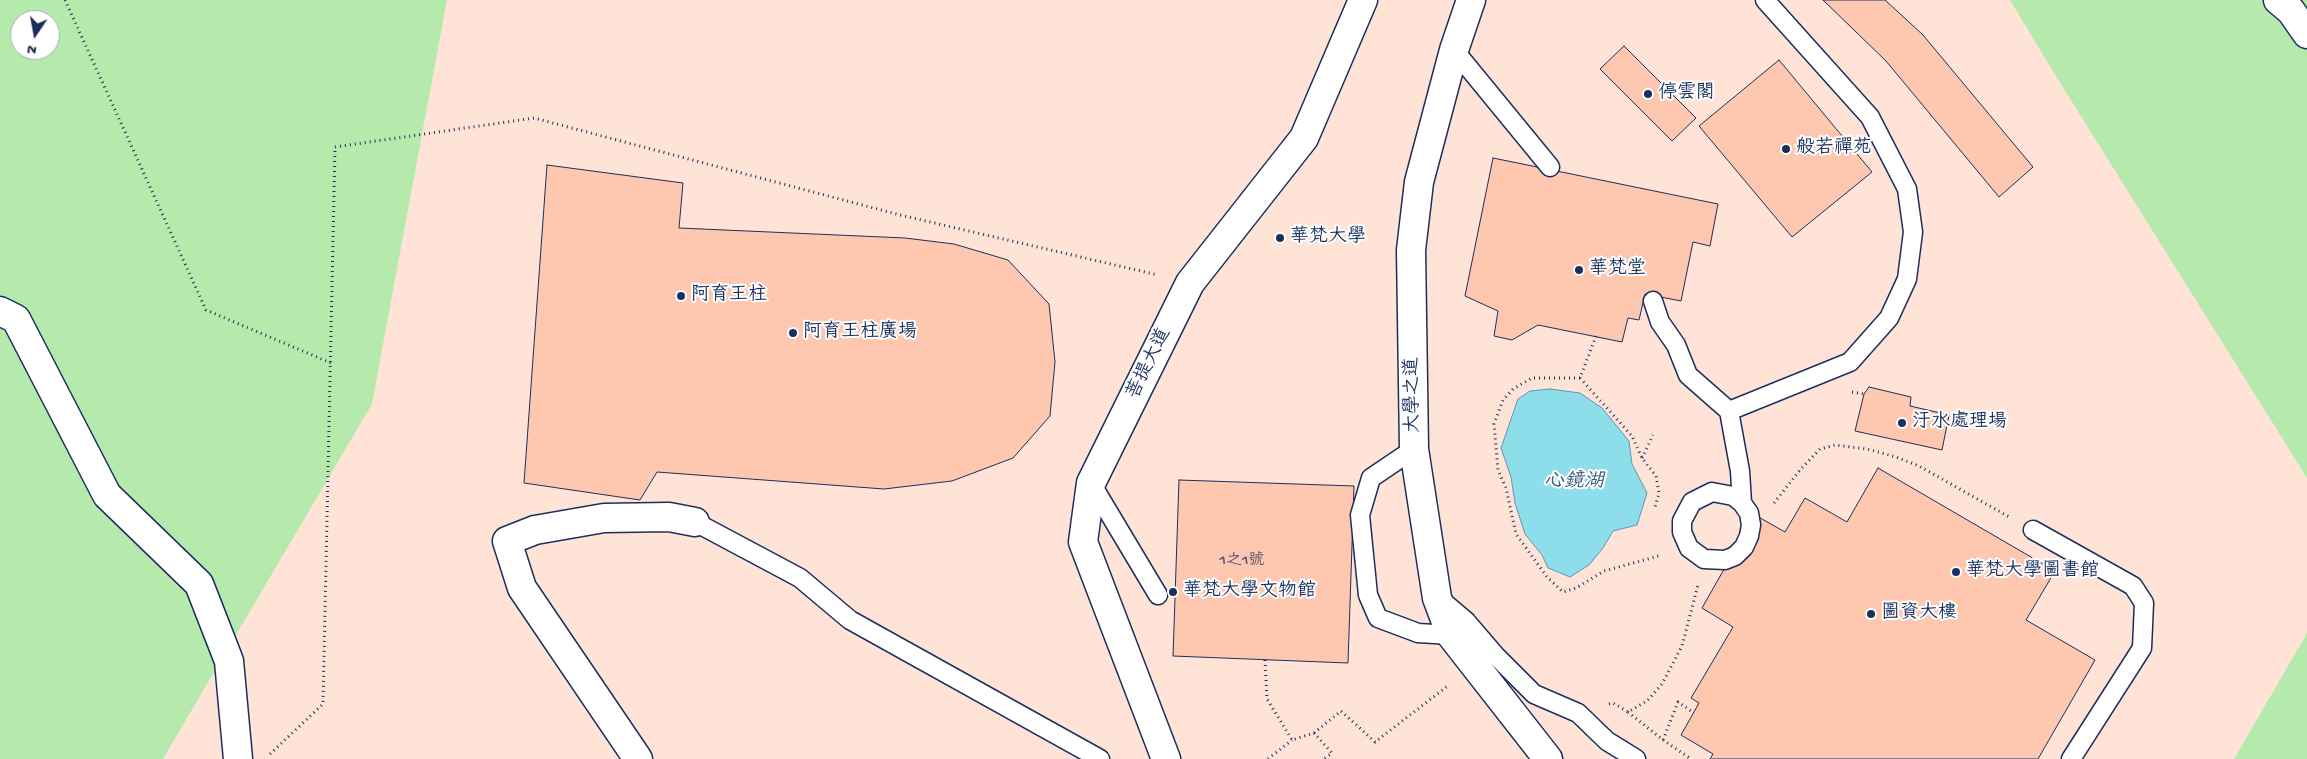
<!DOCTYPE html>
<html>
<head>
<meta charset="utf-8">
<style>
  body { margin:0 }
  #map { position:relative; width:2307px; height:759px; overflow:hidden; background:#ffeee7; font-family:"Gochi Hand",sans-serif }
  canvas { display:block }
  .north { position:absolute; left:10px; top:10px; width:50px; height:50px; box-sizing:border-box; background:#fff; border:1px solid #a4acbf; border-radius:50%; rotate:192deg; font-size:14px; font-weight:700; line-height:20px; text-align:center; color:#1b2f5e }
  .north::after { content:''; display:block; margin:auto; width:18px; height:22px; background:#1b2f5e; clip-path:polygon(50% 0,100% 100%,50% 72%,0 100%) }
</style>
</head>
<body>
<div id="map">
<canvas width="2307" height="759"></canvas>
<div class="north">N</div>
</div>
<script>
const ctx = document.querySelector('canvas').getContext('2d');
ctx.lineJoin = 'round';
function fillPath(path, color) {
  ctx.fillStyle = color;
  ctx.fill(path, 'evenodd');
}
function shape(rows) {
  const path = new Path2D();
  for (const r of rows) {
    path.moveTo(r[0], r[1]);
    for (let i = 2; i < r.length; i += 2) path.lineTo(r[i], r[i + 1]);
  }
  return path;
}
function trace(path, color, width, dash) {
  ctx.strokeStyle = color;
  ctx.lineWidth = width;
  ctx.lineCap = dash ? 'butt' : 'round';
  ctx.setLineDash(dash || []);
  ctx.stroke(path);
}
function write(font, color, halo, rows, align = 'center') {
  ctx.font = font + ' "Gochi Hand","LXGW WenKai TC",sans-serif';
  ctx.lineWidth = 4;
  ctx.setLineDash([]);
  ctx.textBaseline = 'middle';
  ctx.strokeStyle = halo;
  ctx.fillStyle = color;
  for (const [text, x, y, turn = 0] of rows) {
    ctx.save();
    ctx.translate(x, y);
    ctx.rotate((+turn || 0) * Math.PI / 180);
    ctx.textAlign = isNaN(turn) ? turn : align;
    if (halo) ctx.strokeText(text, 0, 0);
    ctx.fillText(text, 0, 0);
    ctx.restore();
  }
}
fillPath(shape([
  [447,0,2010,0,2307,478,2307,633,2234,759,163,759,372,404]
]), '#ffe3d6');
fillPath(shape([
  [0,0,447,0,372,404,163,759,0,759],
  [20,20,50,20,50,50,20,50],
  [2010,0,2307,0,2307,478,2054,73],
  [2307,633,2307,759,2234,759]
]), '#b5eaac');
const water = shape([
  [1550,389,1580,393,1602,408,1629,441,1632,464,1647,493,1637,525,1613,531,1603,548,1589,565,1570,577,1548,568,1542,555,1525,534,1515,503,1511,477,1501,448,1518,399,1530,391,1550,389]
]);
fillPath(water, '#8eddeb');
trace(water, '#6097b3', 1);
const building = shape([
  [1823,0,1885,0,1923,35,2033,167,1999,197,1886,61,1823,0],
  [1624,46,1696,118,1672,141,1600,69,1624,46],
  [1779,60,1872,172,1792,237,1699,126,1779,60],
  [1493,158,1718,204,1710,246,1693,242,1681,301,1645,294,1639,320,1628,318,1622,342,1538,325,1512,340,1494,336,1498,311,1465,296,1493,158],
  [547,165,683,183,679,228,905,238,954,244,1008,260,1049,304,1055,362,1050,416,1013,458,952,481,884,489,657,472,640,500,524,483,547,165],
  [1869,387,1911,397,1910,406,1949,415,1942,450,1855,431,1864,394,1869,387],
  [1878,468,2055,571,2026,620,2095,660,2038,759,1710,759,1713,754,1681,735,1699,703,1691,698,1733,627,1702,608,1755,515,1785,532,1805,498,1847,522,1878,468],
  [1179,480,1354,486,1348,663,1173,656,1179,480]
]);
fillPath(building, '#fec8b0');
trace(building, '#1b2f5e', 1);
const service = shape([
  [1454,50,1550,167],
  [1653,301,1660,322,1676,345,1688,375,1729,411,1740,471,1742,503,1749,513,1751,525,1749,536,1744,547,1735,556,1725,560,1704,559,1689,548,1682,532,1682,521,1692,502,1712,492,1733,496,1742,503],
  [1729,411,1850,362,1889,318,1907,279,1913,232,1907,189,1870,117,1765,0],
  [1414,449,1371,478,1360,515,1368,595,1378,618,1418,633,1451,635],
  [1091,483,1158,595],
  [695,522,800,578,850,620,1100,759],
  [2033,530,2133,586,2144,603,2142,648,2071,759],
  [1440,599,1466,621,1496,656,1534,694,1578,713,1607,741,1636,759]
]);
const minor = shape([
  [1471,0,1454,50,1419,182,1411,250,1414,449,1437,598,1451,635,1548,759],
  [2278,0,2291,11,2307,34],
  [0,311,16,319,107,495,199,584,229,661,238,759],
  [638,759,522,588,507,541,535,530,604,518,669,517,695,522],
  [1166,759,1083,542,1091,483,1190,283,1304,138,1363,0]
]);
trace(service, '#1b2f5e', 21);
trace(minor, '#1b2f5e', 31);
trace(shape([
  [65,0,206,310,331,363],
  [1596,336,1580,378,1632,436,1642,458,1656,476,1659,493,1655,507],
  [1580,378,1532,378,1513,389,1503,400,1494,424,1498,470,1506,488,1516,534,1547,577,1563,592,1576,588,1604,571,1662,555],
  [1852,392,1864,394],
  [1642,458,1653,435],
  [1774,503,1800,470,1820,449,1835,445,1867,449,1896,457,1919,466,2011,518],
  [1265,660,1267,699,1292,740,1314,733,1332,753,1324,759],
  [1609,704,1613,703,1628,712,1647,701,1662,684,1682,646,1698,585],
  [1628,712,1663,740,1678,702,1694,713],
  [1314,733,1341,711,1375,742,1449,685],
  [1663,740,1691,759],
  [270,754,323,704,335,147,534,118,900,215,1158,275],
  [1268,759,1292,740]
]), '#1b2f5e', 3, [1, 4]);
trace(service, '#fff', 18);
trace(minor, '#fff', 28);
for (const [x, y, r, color] of [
  [1648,94,5,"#1b2f5e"],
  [1786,149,5,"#1b2f5e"],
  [1280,238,5,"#1b2f5e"],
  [1579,270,5,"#1b2f5e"],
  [681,296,5,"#1b2f5e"],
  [793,333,5,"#1b2f5e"],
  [1902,423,5,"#1b2f5e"],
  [1956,572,5,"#1b2f5e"],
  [1173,592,5,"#1b2f5e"],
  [1871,614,5,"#1b2f5e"]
]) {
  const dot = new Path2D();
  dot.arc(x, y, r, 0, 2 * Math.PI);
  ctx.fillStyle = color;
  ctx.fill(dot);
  trace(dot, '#fff', 2);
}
write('16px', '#545572', null, [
  ["1之1號",1242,562]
]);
write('19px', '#1b2f5e', '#fff', [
  ["停雲閣",1658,94],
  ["般若禪苑",1796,149],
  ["華梵大學",1290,238],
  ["華梵堂",1589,270],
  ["阿育王柱",691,296],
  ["阿育王柱廣場",803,333],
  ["汙水處理場",1912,423],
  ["華梵大學圖書館",1966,572],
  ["華梵大學文物館",1183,592],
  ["圖資大樓",1881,614]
], 'left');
write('19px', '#1b2f5e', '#fff', [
  ["菩提大道",1150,364,-64],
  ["大學之道",1414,395,-91]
]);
write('italic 20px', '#385a81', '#fff', [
  ["心鏡湖",1574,483]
]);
</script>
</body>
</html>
